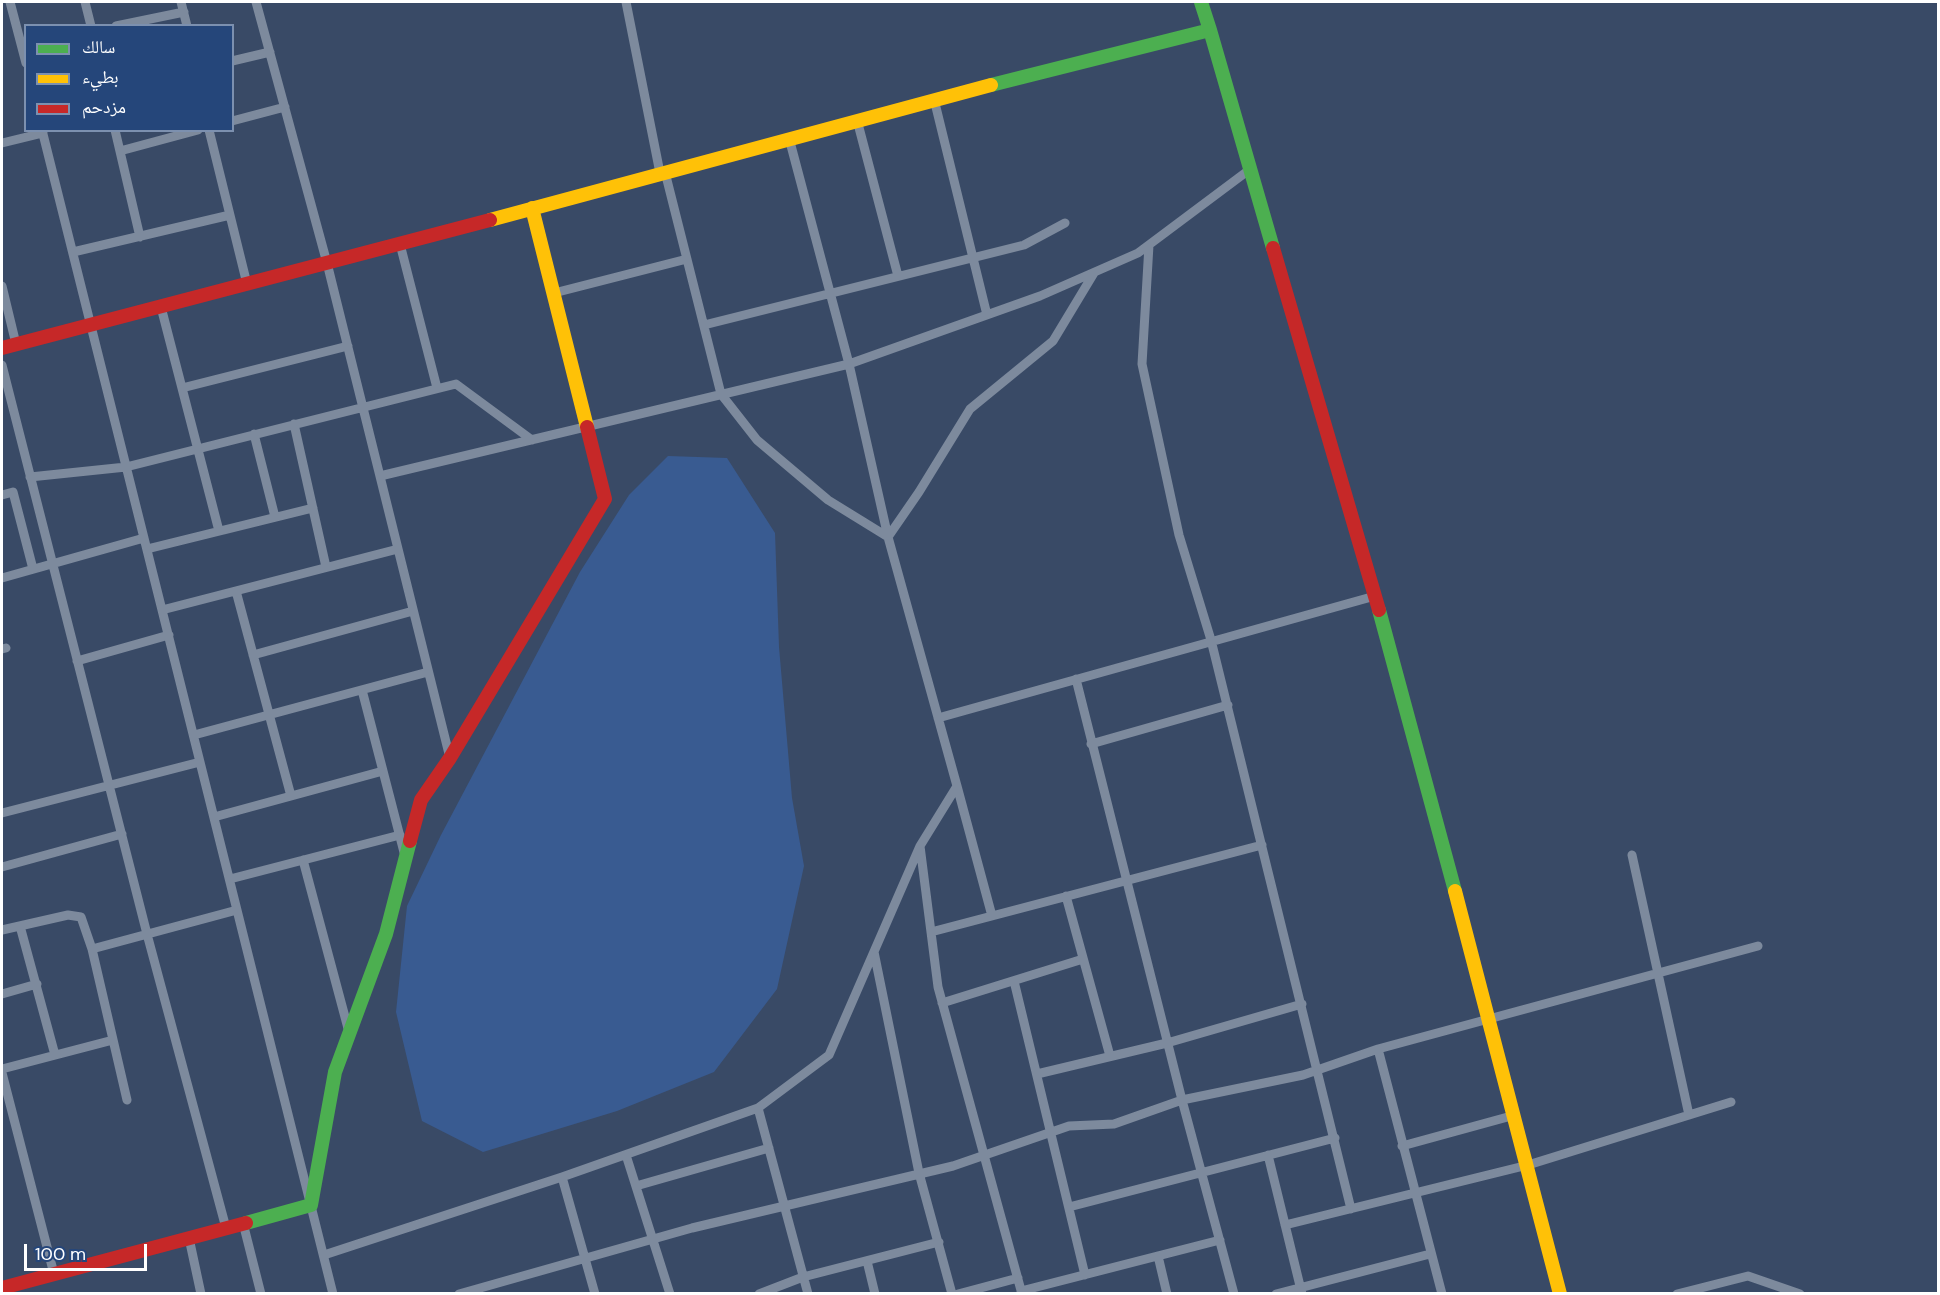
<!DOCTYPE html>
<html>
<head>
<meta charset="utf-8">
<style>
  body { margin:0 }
  #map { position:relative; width:1940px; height:1295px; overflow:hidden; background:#394a66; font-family:"DM Sans","Noto Naskh Arabic",sans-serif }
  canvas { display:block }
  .frame { position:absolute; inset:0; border:3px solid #fff; pointer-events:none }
  .legend { position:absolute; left:24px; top:24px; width:210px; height:108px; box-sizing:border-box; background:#25467a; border:2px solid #7c90af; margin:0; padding:8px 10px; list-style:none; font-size:18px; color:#fff }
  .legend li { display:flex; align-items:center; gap:12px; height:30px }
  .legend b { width:30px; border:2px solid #7c90af }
  .scale { position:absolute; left:24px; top:1244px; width:123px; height:27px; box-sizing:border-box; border:3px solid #fff; border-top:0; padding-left:8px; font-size:18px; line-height:21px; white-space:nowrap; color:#fff; -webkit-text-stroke:4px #25467a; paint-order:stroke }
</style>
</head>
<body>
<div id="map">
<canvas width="1940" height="1295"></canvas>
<div class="frame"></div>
<ul class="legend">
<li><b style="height:8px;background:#4caf50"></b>سالك</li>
<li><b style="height:8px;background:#ffc107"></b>بطيء</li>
<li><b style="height:8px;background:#c62828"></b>مزدحم</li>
</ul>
<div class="scale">100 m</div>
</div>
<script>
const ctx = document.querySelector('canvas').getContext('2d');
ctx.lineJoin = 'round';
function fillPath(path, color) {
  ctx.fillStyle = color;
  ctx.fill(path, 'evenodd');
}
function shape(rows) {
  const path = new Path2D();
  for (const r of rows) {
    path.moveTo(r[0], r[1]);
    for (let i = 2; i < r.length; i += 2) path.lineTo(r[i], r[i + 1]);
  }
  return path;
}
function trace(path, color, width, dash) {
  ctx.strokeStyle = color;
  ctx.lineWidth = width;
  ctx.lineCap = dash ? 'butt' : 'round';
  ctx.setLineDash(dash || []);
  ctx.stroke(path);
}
fillPath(shape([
  [668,456,727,458,775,533,779,647,792,798,804,866,777,989,714,1072,617,1111,483,1152,422,1121,396,1012,407,906,441,835,580,572,629,495]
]), '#395b91');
trace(shape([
  [10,2,26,63],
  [85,2,91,26],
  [181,2,187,26],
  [256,2,327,263,450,758],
  [626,2,660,173],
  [116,26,184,12],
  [232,61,270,52],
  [934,99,987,315],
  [857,120,898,276],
  [232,121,285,107],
  [42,130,333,1294],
  [115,130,140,237],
  [209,130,247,284],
  [789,138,849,364,888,537,957,786,920,846,938,987,1022,1294],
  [2,143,43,133],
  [120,151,198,130],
  [665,172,721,394,757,440,828,500,888,537,919,492,970,409,1053,341,1094,273],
  [400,244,437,388],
  [1149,245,1142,364,1179,535,1211,640,1351,1209],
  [73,252,230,215],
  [2,286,16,344],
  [554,293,687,259],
  [161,307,219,531],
  [704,325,1024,245,1065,223],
  [2,365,147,934,226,1228],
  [182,388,348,346],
  [294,424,326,567],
  [254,434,275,517],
  [380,476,849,364,1040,296,1138,253,1249,170],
  [30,477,126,467,456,384,532,440],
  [2,495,13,492,33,569],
  [147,549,313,508],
  [2,578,144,538],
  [236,591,291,796],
  [162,610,398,549],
  [2,649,6,648],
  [253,655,413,611],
  [77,661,169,635],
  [1076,679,1182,1100,1234,1294],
  [362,690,405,856],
  [938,718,1375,596],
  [194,735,428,672],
  [1091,744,1228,705],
  [957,786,992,916],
  [2,813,200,762],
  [214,817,383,771],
  [1632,855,1689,1115],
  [303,860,349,1032],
  [2,867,122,834],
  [230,879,400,835],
  [1066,896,1110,1056],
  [20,926,55,1055],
  [2,930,68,915,81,917,92,949,127,1100],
  [931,932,1262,845],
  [92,949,237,910],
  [874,952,919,1173,952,1294],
  [1014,981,1085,1275],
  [2,994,37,984],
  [942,1003,1083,959],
  [1378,1049,1442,1294],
  [2,1069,113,1040],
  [2,1073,54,1274],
  [1037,1074,1167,1043,1302,1004],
  [758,1108,808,1294],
  [1402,1146,1515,1115],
  [626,1155,670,1294],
  [1268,1155,1302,1294],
  [562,1177,595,1294],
  [636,1186,769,1148],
  [1069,1207,1335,1138],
  [243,1223,261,1294],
  [1285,1225,1528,1165,1731,1102],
  [189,1238,201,1294],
  [324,1255,562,1177,758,1108,829,1055,920,846],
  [1158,1256,1167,1294],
  [867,1261,875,1294],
  [1021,1291,1220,1240],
  [459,1294,692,1228,953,1166,1069,1126,1114,1124,1182,1100,1303,1075,1378,1049,1758,946],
  [759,1294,803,1277,939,1242],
  [958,1294,1018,1278],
  [1276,1294,1430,1254],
  [1677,1294,1748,1276,1800,1294]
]), '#7d8a9d', 9);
trace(shape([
  [1210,30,1273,248],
  [991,85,1210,30,1201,2],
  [1379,610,1455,891],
  [246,1223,311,1205,335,1072,386,934,410,841]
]), '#4caf50', 14);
trace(shape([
  [532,208,587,427],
  [490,220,991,85],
  [1455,891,1560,1294]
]), '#ffc107', 14);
trace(shape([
  [1273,248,1379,610],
  [2,348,490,220],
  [410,841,421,800,450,758,605,499,587,427],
  [2,1288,246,1223]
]), '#c62828', 14);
</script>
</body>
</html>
